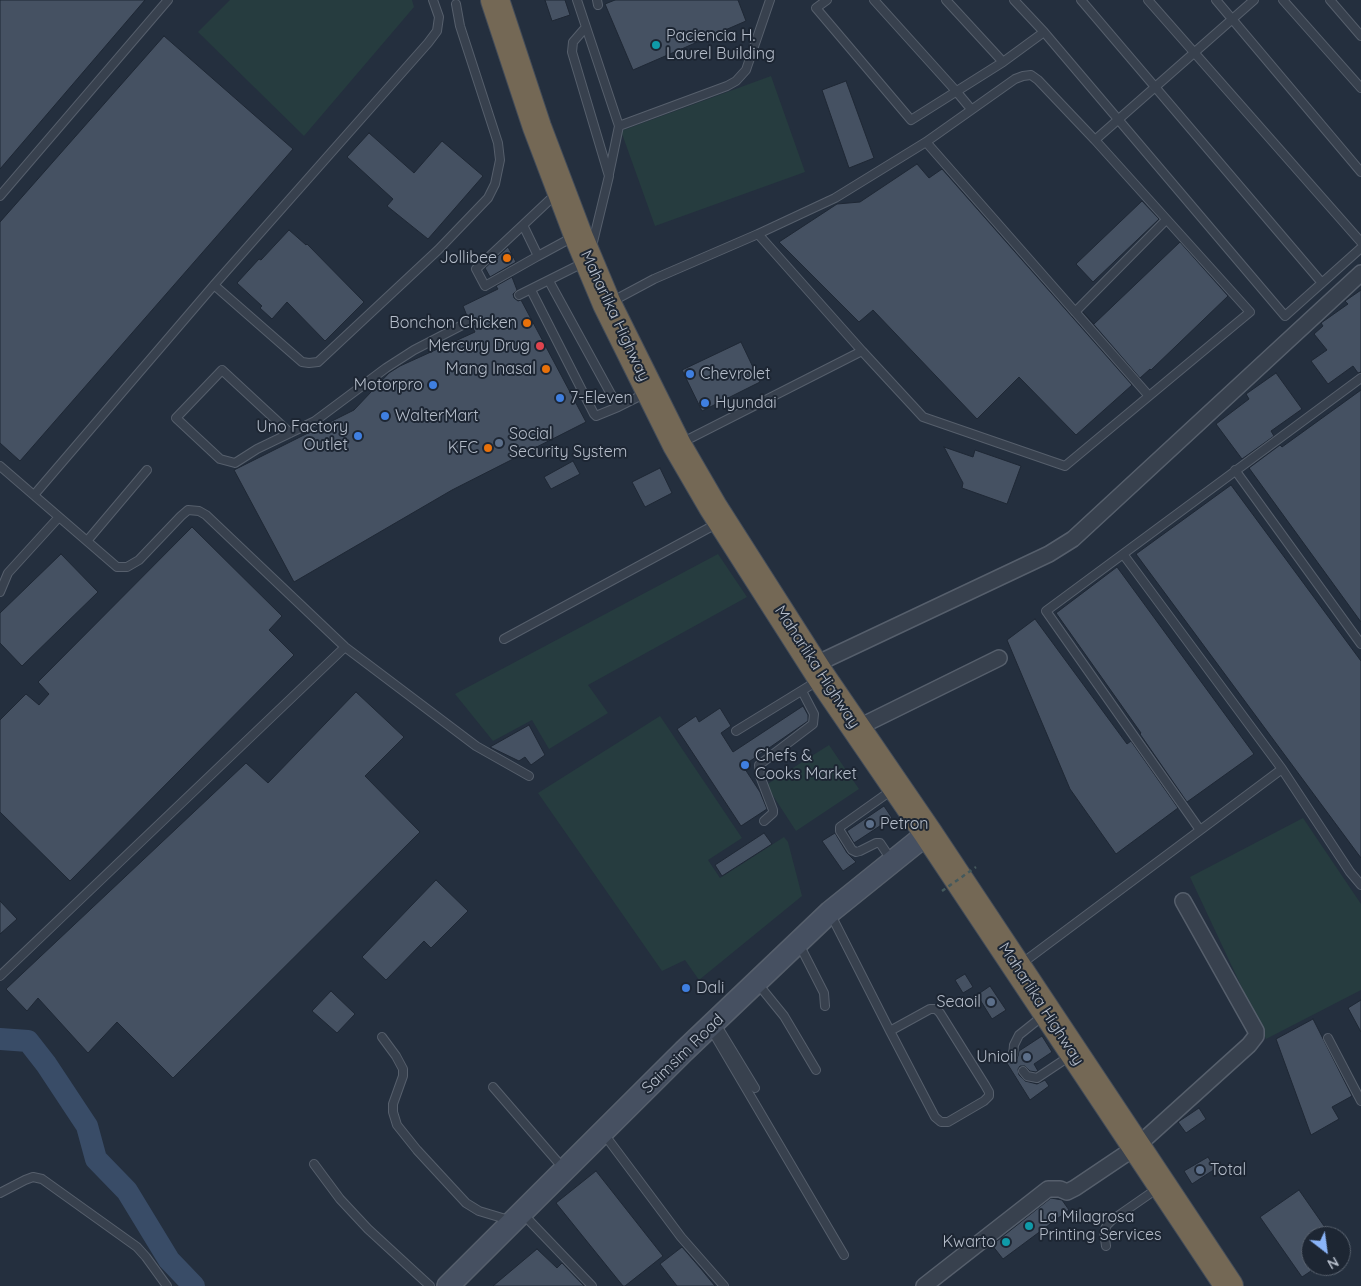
<!DOCTYPE html>
<html>
<head>
<meta charset="utf-8">
<style>
  body { margin:0 }
  #map { position:relative; width:1361px; height:1286px; overflow:hidden; background:#242f3e; font-family:Quicksand,sans-serif }
  canvas { display:block }
  .north { position:absolute; left:1301px; top:1226px; width:50px; height:50px; box-sizing:border-box; background:#1d2633; border:1px solid #59626f; border-radius:50%; rotate:150deg; font-size:14px; font-weight:700; line-height:20px; text-align:center; color:#b4bcc9 }
  .north::after { content:''; display:block; margin:auto; width:18px; height:22px; background:#8ab4f8; clip-path:polygon(50% 0,100% 100%,50% 72%,0 100%) }
</style>
</head>
<body>
<div id="map">
<canvas width="1361" height="1286"></canvas>
<div class="north">N</div>
</div>
<script>
const ctx = document.querySelector('canvas').getContext('2d');
ctx.lineJoin = 'round';
function fillPath(path, color) {
  ctx.fillStyle = color;
  ctx.fill(path, 'evenodd');
}
function shape(rows) {
  const path = new Path2D();
  for (const r of rows) {
    path.moveTo(r[0], r[1]);
    for (let i = 2; i < r.length; i += 2) path.lineTo(r[i], r[i + 1]);
  }
  return path;
}
function trace(path, color, width, dash) {
  ctx.strokeStyle = color;
  ctx.lineWidth = width;
  ctx.lineCap = dash ? 'butt' : 'round';
  ctx.setLineDash(dash || []);
  ctx.stroke(path);
}
function write(font, color, halo, rows, align = 'center') {
  ctx.font = font + ' Quicksand,sans-serif';
  ctx.lineWidth = 4;
  ctx.setLineDash([]);
  ctx.textBaseline = 'middle';
  ctx.strokeStyle = halo;
  ctx.fillStyle = color;
  for (const [text, x, y, turn = 0] of rows) {
    ctx.save();
    ctx.translate(x, y);
    ctx.rotate((+turn || 0) * Math.PI / 180);
    ctx.textAlign = isNaN(turn) ? turn : align;
    if (halo) ctx.strokeText(text, 0, 0);
    ctx.fillText(text, 0, 0);
    ctx.restore();
  }
}
fillPath(shape([
  [230,0,412,0,414,7,304,136,198,32],
  [771,76,805,172,655,226,621,131],
  [718,554,747,597,588,685,608,713,549,749,532,720,493,741,455,694],
  [660,716,742,838,708,860,720,878,784,837,788,842,802,896,699,980,685,960,662,971,538,793],
  [829,745,859,789,796,831,766,785],
  [1303,818,1361,904,1361,990,1266,1039,1190,877]
]), '#263c3f');
trace(shape([
  [0,1039,28,1041,46,1064,87,1126,96,1159,127,1191,169,1260,194,1286]
]), '#394c67', 22);
const building = shape([
  [0,0,145,0,0,169,0,0],
  [545,0,565,0,570,15,552,21,545,0],
  [615,0,738,0,746,21,633,70,605,4,615,0],
  [164,36,293,149,20,461,0,443,0,222,164,36],
  [846,81,874,158,849,168,822,90,846,81],
  [369,133,414,173,442,141,483,176,428,239,387,206,393,199,347,157,369,133],
  [917,164,929,178,942,169,1132,385,1076,435,1019,377,977,419,873,310,859,322,779,242,837,204,860,202,917,164],
  [1142,201,1159,219,1093,282,1076,264,1142,201],
  [289,230,306,245,307,244,364,302,325,341,287,302,272,319,260,308,262,306,237,283,259,259,261,260,289,230],
  [1180,242,1228,296,1151,370,1150,369,1140,378,1083,312,1094,324,1180,242],
  [508,247,516,262,490,277,485,268,508,247],
  [512,277,517,290,513,294,514,298,518,301,521,300,586,422,452,490,294,582,234,470,354,410,389,373,400,366,475,332,472,326,475,324,475,319,473,316,467,316,463,306,498,289,496,286,512,277],
  [1361,290,1361,372,1358,373,1353,366,1328,384,1311,361,1327,350,1314,334,1323,326,1321,323,1348,304,1345,301,1361,290],
  [741,342,760,382,702,411,682,370,741,342],
  [1276,373,1302,409,1271,431,1274,436,1242,459,1216,424,1249,399,1246,394,1276,373],
  [1361,390,1361,622,1249,468,1280,445,1282,447,1361,390],
  [944,447,973,457,975,450,1021,466,1007,504,962,488,963,483,944,447],
  [573,461,580,474,551,489,544,477,573,461],
  [660,468,672,493,645,507,632,482,660,468],
  [1231,485,1361,661,1361,858,1136,554,1231,485],
  [192,527,282,616,269,630,294,655,70,881,0,812,0,720,26,694,39,705,49,694,38,682,192,527],
  [61,554,98,592,22,666,0,643,0,613,61,554],
  [1117,567,1254,754,1187,802,1140,734,1141,733,1056,613,1117,567],
  [1035,619,1127,744,1131,741,1178,808,1116,854,1070,789,1007,640,1035,619],
  [356,692,404,737,365,776,420,832,173,1078,117,1022,88,1053,38,998,27,1011,6,989,246,763,268,783,356,692],
  [803,706,808,715,808,721,743,766,760,792,767,809,741,826,677,729,696,716,699,722,720,708,731,726,721,733,733,752,803,706],
  [529,725,545,755,531,765,525,757,519,761,490,747,529,725],
  [884,806,892,818,854,843,847,831,884,806],
  [764,833,772,844,722,876,715,865,764,833],
  [835,833,847,853,856,862,843,871,822,841,835,833],
  [436,880,468,911,431,948,424,941,386,980,362,957,436,880],
  [0,901,17,919,0,934,0,901],
  [965,974,973,987,963,993,955,980,965,974],
  [990,986,1006,1010,992,1019,977,995,990,986],
  [331,991,355,1014,337,1033,312,1011,331,991],
  [1361,1000,1361,1032,1348,1008,1361,1000],
  [1313,1019,1352,1096,1332,1107,1339,1119,1311,1135,1276,1039,1313,1019],
  [1042,1036,1052,1052,1034,1064,1038,1071,1036,1072,1030,1071,1025,1066,1020,1066,1018,1069,1019,1075,1025,1081,1037,1084,1045,1080,1049,1086,1030,1100,1005,1060,1008,1058,1012,1060,1016,1060,1018,1056,1019,1051,1042,1036],
  [1199,1108,1206,1119,1186,1133,1178,1122,1199,1108],
  [1208,1157,1215,1169,1192,1184,1184,1171,1208,1157],
  [596,1171,663,1256,625,1286,623,1286,556,1203,596,1171],
  [1299,1190,1331,1236,1311,1236,1311,1271,1302,1277,1260,1217,1299,1190],
  [1051,1198,1062,1200,1069,1210,1003,1259,992,1245,1051,1198],
  [682,1247,701,1269,715,1286,677,1286,660,1264,682,1247],
  [537,1249,557,1268,562,1263,584,1286,493,1286,537,1249]
]);
fillPath(building, '#455162');
trace(building, '#1f2835', 1);
const lane = shape([
  [577,0,619,126,609,174],
  [597,0,598,5],
  [827,0,816,8,911,120,1003,62,1044,32],
  [874,0,956,91,971,109],
  [946,0,1003,62],
  [1014,0,1044,32,1285,316,1361,248],
  [1081,0,1322,283],
  [1148,0,1361,242],
  [1216,0,1361,172],
  [1283,0,1361,88],
  [1330,0,1361,36],
  [586,27,573,42,572,52,609,176,592,246],
  [619,126,727,86,736,81,746,70,770,0],
  [1095,140,1254,0],
  [926,142,1149,396],
  [557,193,523,225,538,256,573,237],
  [0,196,168,0],
  [523,225,476,269,485,286,538,256],
  [549,281,618,407,646,393],
  [214,285,302,362,309,363,318,362,438,250,488,198,495,184,500,160,498,143,460,26,456,4],
  [531,290,594,414,596,416,618,407],
  [519,295,585,262],
  [611,302,654,279,758,234,862,351],
  [1075,312,1166,220],
  [290,433,222,370,176,418,220,459,235,463,257,449,315,421,386,368,414,350,470,321],
  [681,443,862,351,923,417,1065,466,1250,312,1095,140,1038,80,1031,75,1023,76,1015,79,926,142,835,198,758,234],
  [0,466,117,567,127,567,139,560,181,516,188,510,199,511,206,515,345,647,476,746,529,776],
  [1235,470,1361,644],
  [34,495,214,285,428,43,437,31,439,17,433,0],
  [87,541,147,470],
  [1123,554,1282,769,1350,872,1361,885],
  [0,592,8,573,59,517],
  [504,639,718,523],
  [736,731,819,680],
  [764,821,773,813,773,810,760,776,759,765,813,724,814,714,802,691],
  [1200,830,1046,611,1361,378],
  [892,861,880,843,876,843,860,851,856,852,852,850,840,831,840,827,892,790],
  [830,913,890,1031,935,1117,941,1122,948,1122,984,1101,989,1096,989,1092,985,1085,940,1013,936,1009,930,1009,890,1031],
  [799,944,824,993,825,1006],
  [1021,964,1282,769],
  [0,976,345,647],
  [758,984,784,1016,816,1070],
  [716,1024,755,1088],
  [711,1029,844,1255],
  [382,1037,396,1056,403,1069,403,1076,393,1104,393,1112,397,1125,417,1150,466,1203,479,1211,509,1220],
  [1328,1038,1361,1101],
  [1013,1055,1014,1045,1019,1035,1044,1015],
  [1023,1071,1027,1076,1037,1078,1070,1056],
  [493,1087,563,1168],
  [604,1134,681,1237,724,1286],
  [314,1164,340,1199,368,1229,430,1286],
  [0,1193,25,1180,33,1177,42,1179,137,1247,146,1257,167,1286],
  [523,1214,592,1286],
  [1106,1246,1104,1231,1107,1225,1112,1220,1158,1188]
]);
const street = shape([
  [814,665,1049,554,1073,539,1361,273],
  [857,728,999,658],
  [924,1286,1048,1189,1060,1189,1067,1192,1075,1188,1136,1147,1249,1045,1256,1036,1256,1031,1183,901]
]);
const secondary = shape([
  [448,1286,684,1051,830,912,928,833]
]);
const highway = shape([
  [495,0,537,127,578,235,607,304,677,445,713,507,822,678,928,833,1229,1286]
]);
trace(lane, '#565f6c', 10);
trace(street, '#565f6c', 18);
trace(secondary, '#565f6c', 24);
trace(highway, '#434c59', 30);
trace(lane, '#38414e', 8);
trace(street, '#38414e', 15);
trace(secondary, '#465061', 21);
trace(highway, '#746855', 28);
trace(shape([
  [942,891,976,867]
]), '#44595c', 2.5, [4, 4]);
for (const [x, y, r, color] of [
  [656,45,5,"#0f9aa8"],
  [507,258,5,"#e8710a"],
  [527,323,5,"#e8710a"],
  [540,346,5,"#e0444e"],
  [546,369,5,"#e8710a"],
  [690,374,5,"#3f7fe0"],
  [433,385,5,"#3f7fe0"],
  [560,398,5,"#3f7fe0"],
  [705,403,5,"#3f7fe0"],
  [385,416,5,"#3f7fe0"],
  [358,436,5,"#3f7fe0"],
  [499,443,5,"#5c6f8a"],
  [488,448,5,"#e8710a"],
  [745,765,5,"#3f7fe0"],
  [870,824,5,"#5c6f8a"],
  [686,988,5,"#3f7fe0"],
  [991,1002,5,"#5c6f8a"],
  [1027,1057,5,"#5c6f8a"],
  [1200,1170,5,"#5c6f8a"],
  [1029,1226,5,"#0f9aa8"],
  [1006,1242,5,"#0f9aa8"]
]) {
  const dot = new Path2D();
  dot.arc(x, y, r, 0, 2 * Math.PI);
  ctx.fillStyle = color;
  ctx.fill(dot);
  trace(dot, '#1d2633', 2);
}
write('16px', '#b4bcc9', '#1d2633', [
  ["Paciencia H.",666,36],
  ["Laurel Building",666,54],
  ["Jollibee",497,258,"right"],
  ["Bonchon Chicken",517,323,"right"],
  ["Mercury Drug",530,346,"right"],
  ["Mang Inasal",536,369,"right"],
  ["Chevrolet",700,374],
  ["Motorpro",423,385,"right"],
  ["7-Eleven",570,398],
  ["Hyundai",715,403],
  ["WalterMart",395,416],
  ["Uno Factory",348,427,"right"],
  ["Outlet",348,445,"right"],
  ["Social",509,434],
  ["Security System",509,452],
  ["KFC",478,448,"right"],
  ["Chefs &",755,756],
  ["Cooks Market",755,774],
  ["Petron",880,824],
  ["Dali",696,988],
  ["Seaoil",981,1002,"right"],
  ["Unioil",1017,1057,"right"],
  ["Total",1210,1170],
  ["La Milagrosa",1039,1217],
  ["Printing Services",1039,1235],
  ["Kwarto",996,1242,"right"]
], 'left');
write('16px', '#b4bcc9', '#1d2633', [
  ["Maharlika Highway",615,316,65],
  ["Maharlika Highway",817,667,57],
  ["Maharlika Highway",1041,1004,57],
  ["Saimsim Road",683,1054,-44]
]);
</script>
</body>
</html>
